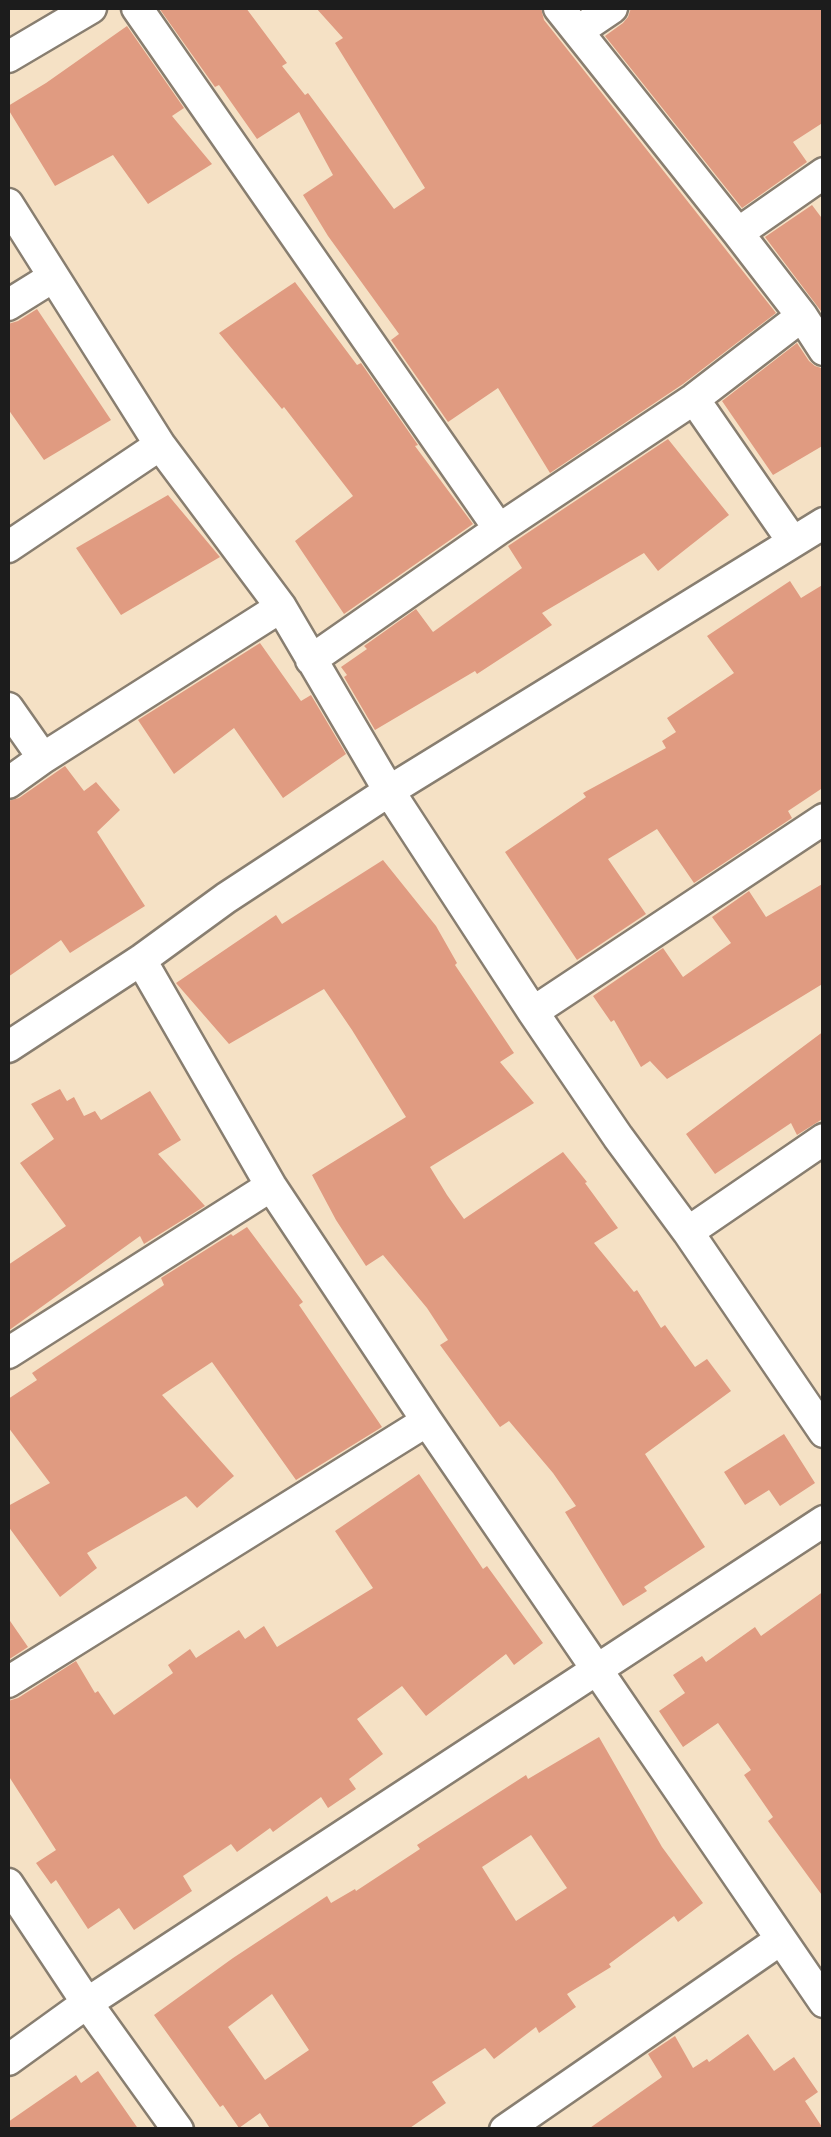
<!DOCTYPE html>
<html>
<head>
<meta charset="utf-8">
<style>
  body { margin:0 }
  #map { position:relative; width:831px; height:2137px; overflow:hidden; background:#f5e1c5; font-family:Itim,sans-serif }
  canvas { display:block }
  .frame { position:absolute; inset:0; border:10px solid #1c1c1c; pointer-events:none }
</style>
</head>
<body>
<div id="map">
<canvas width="831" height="2137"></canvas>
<div class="frame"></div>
</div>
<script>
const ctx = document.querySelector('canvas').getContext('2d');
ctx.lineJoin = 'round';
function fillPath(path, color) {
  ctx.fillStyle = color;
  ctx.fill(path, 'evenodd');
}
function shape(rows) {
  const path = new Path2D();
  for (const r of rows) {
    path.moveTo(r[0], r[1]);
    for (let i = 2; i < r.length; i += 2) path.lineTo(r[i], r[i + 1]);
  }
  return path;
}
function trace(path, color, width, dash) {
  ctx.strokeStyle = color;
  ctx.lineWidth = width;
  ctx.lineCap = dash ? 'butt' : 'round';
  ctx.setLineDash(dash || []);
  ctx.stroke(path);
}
fillPath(shape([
  [159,8,246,8,287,63,282,66,305,95,308,93,394,209,425,188,335,43,343,38,316,8,541,8,544,20,776,313,683,384,550,473,498,388,448,422,391,340,399,334,328,236,303,195,333,175,299,112,257,139,219,85,215,87],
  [631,8,824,8,824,122,793,142,807,162,742,208,605,36,623,23,628,17],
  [127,26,184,108,172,116,212,164,148,204,113,155,55,186,8,109,8,106,46,83],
  [812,205,824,221,824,315,765,237],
  [295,282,357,365,361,363,418,445,415,446,473,524,344,614,295,541,353,496,284,407,282,409,219,333],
  [37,309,111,420,44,460,8,409,8,324,18,321],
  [797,343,809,361,815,366,824,369,824,445,773,475,722,401],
  [668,439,729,515,658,571,644,553,542,613,552,625,477,674,475,671,375,730,344,677,347,675,341,667,367,649,364,646,416,609,433,632,522,568,508,546],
  [168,495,220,557,121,615,76,548],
  [790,581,801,598,824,584,824,787,788,811,792,818,694,883,657,829,608,859,646,914,577,960,505,852,586,797,583,793,666,748,662,741,676,732,667,718,734,673,707,636],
  [260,643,301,701,311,695,346,754,283,798,234,728,174,774,138,720],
  [65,766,84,791,96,782,120,810,97,832,145,906,70,953,61,940,8,977,8,801,19,798],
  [383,860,436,926,457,963,455,965,514,1053,500,1062,534,1103,430,1167,447,1195,464,1219,563,1152,587,1182,585,1183,618,1228,594,1243,634,1292,637,1290,661,1328,665,1325,695,1367,707,1359,731,1391,645,1454,705,1547,644,1587,647,1591,623,1606,565,1512,576,1506,553,1473,509,1421,500,1427,440,1345,448,1340,427,1308,383,1255,366,1266,336,1220,312,1175,406,1117,352,1030,324,989,229,1044,176,983,276,915,282,924],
  [824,883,824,983,667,1079,650,1061,641,1067,614,1020,611,1022,593,996,663,948,683,977,731,943,712,917,749,891,766,917],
  [824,1031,824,1118,797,1135,791,1123,715,1174,686,1134],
  [60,1089,67,1101,74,1097,84,1116,95,1111,101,1120,150,1091,181,1140,158,1154,205,1206,144,1244,140,1236,8,1331,8,1265,66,1226,20,1163,54,1139,31,1104],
  [247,1227,303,1302,299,1305,382,1427,296,1480,212,1362,162,1395,234,1476,197,1508,186,1496,87,1553,97,1568,60,1597,8,1526,8,1506,50,1483,8,1427,8,1399,37,1380,32,1373,164,1285,161,1278,231,1234,233,1236],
  [784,1434,815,1483,780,1506,769,1490,745,1505,724,1472],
  [419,1474,483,1569,487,1566,543,1643,514,1665,506,1654,426,1716,402,1686,357,1719,383,1754,349,1779,356,1789,328,1808,321,1797,273,1832,270,1828,237,1852,231,1844,183,1876,192,1891,134,1930,119,1908,88,1929,56,1880,51,1884,36,1863,56,1850,8,1775,8,1701,18,1698,76,1661,95,1693,98,1691,114,1715,173,1673,168,1665,190,1649,196,1658,239,1630,245,1639,264,1626,277,1647,373,1588,335,1531],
  [824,1591,824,1898,768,1821,773,1817,744,1775,751,1770,718,1723,683,1747,659,1711,685,1693,673,1675,702,1656,706,1662,755,1627,761,1636],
  [8,1618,28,1647,8,1660],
  [599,1737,662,1847,703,1903,678,1922,674,1916,609,1964,611,1967,567,1994,576,2007,539,2033,536,2027,494,2059,485,2048,432,2082,446,2103,407,2130,271,2130,260,2113,239,2128,223,2105,220,2107,154,2015,233,1958,327,1896,331,1903,355,1889,356,1891,420,1849,417,1845,526,1775,528,1779],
  [531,1835,567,1888,516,1921,482,1867],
  [272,1994,309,2050,265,2080,228,2027],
  [748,2034,774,2071,794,2057,818,2092,805,2101,824,2130,587,2130,662,2077,648,2054,675,2036,693,2068,707,2059,709,2062],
  [98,2071,139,2130,8,2130,8,2122,76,2075,81,2083]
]), '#e09b81');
const street = shape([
  [137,8,499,529],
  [559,8,738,233,802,316,824,350],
  [578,31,612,8],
  [8,57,91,8],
  [8,204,160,445,281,607,389,791,533,1012,618,1137,688,1232,824,1432],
  [738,233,824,173],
  [8,305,53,277],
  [694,399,793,542],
  [8,547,160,445],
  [311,660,499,529,694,399,802,316],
  [8,708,43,758],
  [8,783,43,758,281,607],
  [141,960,271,1186,427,1421,824,2002],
  [533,1012,824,819],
  [8,1047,141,960,226,898,389,791,824,523],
  [688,1232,824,1139],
  [8,1353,271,1186],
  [8,1682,427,1421],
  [8,1884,87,2003,178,2130],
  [8,2060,87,2003,824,1521],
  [505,2130,780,1940]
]);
trace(street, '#887e70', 35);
trace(street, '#fff', 30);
</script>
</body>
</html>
